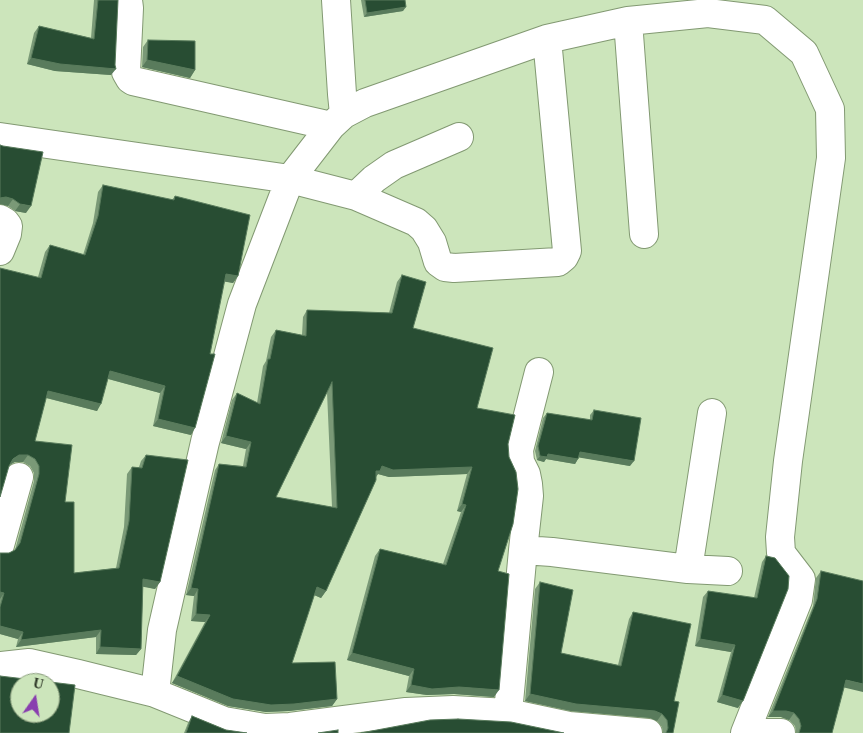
<!DOCTYPE html>
<html>
<head>
<meta charset="utf-8">
<style>
  body { margin:0 }
  #map { position:relative; width:863px; height:733px; overflow:hidden; background:#cce5bb; font-family:Georgia,serif }
  canvas { display:block }
  .north { position:absolute; left:10px; top:673px; width:50px; height:50px; box-sizing:border-box; background:#cce5bb; border:1px solid #8b9e7e; border-radius:50%; rotate:13deg; font-size:14px; font-weight:700; line-height:20px; text-align:center; color:#2a3323 }
  .north::after { content:''; display:block; margin:auto; width:18px; height:22px; background:#893eaf; clip-path:polygon(50% 0,100% 100%,50% 72%,0 100%) }
</style>
</head>
<body>
<div id="map">
<canvas width="863" height="733"></canvas>
<div class="north">U</div>
</div>
<script>
const ctx = document.querySelector('canvas').getContext('2d');
ctx.lineJoin = 'round';
function shape(rows) {
  const path = new Path2D();
  for (const r of rows) {
    path.moveTo(r[0], r[1]);
    for (let i = 2; i < r.length; i += 2) path.lineTo(r[i], r[i + 1]);
  }
  return path;
}
function trace(path, color, width, dash) {
  ctx.strokeStyle = color;
  ctx.lineWidth = width;
  ctx.lineCap = dash ? 'butt' : 'round';
  ctx.setLineDash(dash || []);
  ctx.stroke(path);
}
function fillPath(path, color) {
  ctx.fillStyle = color;
  ctx.fill(path, 'evenodd');
}
const minor = shape([
  [128,0,129,8,126,72,130,79,133,81,331,126],
  [336,0,342,94,344,114],
  [628,21,644,234],
  [0,137,290,179,356,196,416,222,424,229,432,242,438,262,445,267,454,268,558,262,564,257,567,251,547,39],
  [356,196,374,179,394,165,459,137],
  [0,219,5,222,8,226,7,234,0,251],
  [0,545,19,477],
  [523,550,529,496,528,484,526,474,520,462,519,450,539,372],
  [688,569,712,413],
  [0,666,29,663,78,674,155,693,224,721,265,728,290,727,406,712,453,710,508,713,569,726,648,733],
  [155,693,162,630,205,442,242,304,290,179,331,126,344,114,365,103,547,39,628,21,708,13,765,20,804,53,830,109,831,158,788,461,780,537,781,553,801,579,798,600,745,733],
  [508,713,523,550,552,552,688,569,728,571],
  [750,733,781,733]
]);
trace(minor, '#829972', 30);
trace(minor, '#fff', 28);
fillPath(shape([
  [94,0,118,0,111,75,55,71,27,64,34,33,39,26,91,38],
  [361,0,405,0,403,11,364,17],
  [148,40,195,70,190,78,142,67,143,47],
  [0,145,26,213,15,211,8,206,0,204],
  [103,185,172,200,175,196,238,276,233,283,224,281,191,435,153,426,160,393,108,379,97,411,46,398,35,441,65,502,74,573,116,568,124,527,127,474,132,467,139,467,141,461,146,455,160,582,155,589,143,586,141,649,136,655,96,654,96,637,16,647,18,639,0,634,0,553,9,553,15,550,34,481,34,473,30,466,23,462,15,462,38,277,45,252,50,245,83,255,93,223,98,192],
  [402,275,413,328,477,408,508,444,498,571,494,697,454,694,427,695,406,692,409,676,347,660,375,556,380,549,443,564,461,512,457,511,467,474,389,477,378,474,376,477,326,591,321,598,314,595,292,663,337,699,332,706,289,711,266,712,228,706,172,683,205,622,191,621,194,596,186,595,215,470,219,464,243,466,246,449,221,443,232,400,237,393,257,403,263,366,266,361,271,337,276,330,302,335,303,317,307,310,389,313,397,282],
  [327,392,332,507,276,497],
  [594,410,630,466,579,457,575,464,546,459,544,462,537,460,535,451,543,418,547,413,590,420,590,415],
  [766,556,738,708,717,702,731,652,695,646,703,597,708,591,754,598,762,562],
  [821,571,844,687,832,733,796,733,795,726,789,720,781,717,768,717,813,606,816,578],
  [540,582,561,653,618,665,629,619,633,612,674,701,673,733,663,733,662,727,657,721,650,718,571,711,525,701,535,589],
  [192,716,226,730,247,733,184,733,188,723]
]), '#7a9977');
fillPath(shape([
  [406,7,403,11,364,17,367,13],
  [31,58,116,69,111,75,55,71,27,64],
  [147,60,195,70,190,78,142,67],
  [6,197,13,199,8,206,0,204,0,198],
  [20,204,31,206,26,213,15,211],
  [226,274,238,276,233,283,221,281],
  [110,371,165,386,160,393,105,378],
  [48,391,101,404,97,411,43,397],
  [158,419,195,428,191,435,153,426],
  [226,436,251,442,246,449,221,443],
  [580,452,634,461,630,466,576,457],
  [548,454,578,459,575,464,546,459,544,462,537,460,540,456],
  [19,455,28,455,23,462,15,462,8,466,13,459],
  [382,466,472,467,467,474,389,477,378,474,375,478,376,471],
  [462,504,466,505,461,512,457,511],
  [143,579,160,582,155,589,139,586],
  [317,587,326,591,321,598,312,594],
  [191,588,198,589,194,596,186,595],
  [0,592,4,593,0,599],
  [196,614,210,615,205,622,191,621],
  [0,626,23,632,18,639,0,634],
  [101,630,96,637,16,647,21,640],
  [700,639,735,645,731,652,695,646],
  [100,647,141,649,136,655,96,654],
  [352,653,414,669,409,676,347,660],
  [177,676,337,699,332,706,289,711,266,712,228,706,172,683],
  [846,680,863,684,863,692,842,687],
  [411,685,459,687,499,690,494,697,454,694,427,695,406,692],
  [530,694,655,711,662,714,657,721,650,718,571,711,525,701],
  [722,695,743,701,738,708,717,702],
  [773,711,786,711,794,713,789,720,781,717,768,717]
]), '#597b5c');
const building = shape([
  [98,0,118,0,115,65,116,69,60,64,31,58,39,26,94,39,98,0],
  [365,0,405,0,406,7,367,13,365,0],
  [148,40,195,41,195,70,147,60,148,40],
  [0,145,3,146,43,152,31,206,20,204,13,199,6,197,0,198,0,145],
  [103,185,174,200,175,196,250,215,238,276,226,274,210,354,215,354,195,428,158,419,165,386,110,371,101,404,48,391,35,441,72,445,65,502,74,502,74,573,119,568,129,521,132,467,142,468,146,455,188,460,160,582,143,579,141,649,100,647,101,630,21,640,23,632,0,626,0,607,4,593,0,592,0,553,9,553,15,550,20,543,39,474,39,466,35,459,28,455,19,455,13,459,9,466,0,497,0,268,41,278,50,245,85,255,98,216,103,185],
  [402,275,426,282,413,328,493,348,477,408,515,415,508,444,509,457,516,472,518,489,513,524,498,571,509,574,499,690,459,687,432,689,411,685,414,669,352,653,380,549,446,565,466,505,462,504,472,467,393,470,382,466,380,471,376,471,376,480,326,591,317,587,292,663,335,662,337,699,294,704,271,705,233,699,177,676,210,615,196,614,198,589,191,588,219,464,246,467,251,442,226,436,237,393,260,404,268,359,270,359,276,330,306,336,307,310,392,313,402,275],
  [332,382,337,508,276,497,332,382],
  [594,410,641,418,634,461,580,452,578,459,548,454,547,457,540,456,538,446,547,413,592,420,594,410],
  [766,556,775,558,789,576,788,589,743,701,722,695,735,645,700,639,708,591,757,598,766,556],
  [821,571,863,581,863,684,846,680,832,733,799,733,801,726,799,719,794,713,786,711,773,711,817,599,821,571],
  [540,582,573,590,561,653,621,666,633,612,691,624,674,701,679,702,673,733,666,733,668,728,667,720,662,714,655,711,576,704,530,694,540,582],
  [0,676,75,685,69,733,0,733,0,676],
  [20,683,50,683,50,713,20,713,20,683],
  [192,716,226,730,247,733,186,733,192,716],
  [458,719,511,722,564,733,361,733,430,720,458,719],
  [338,730,338,733,318,733,338,730]
]);
fillPath(building, '#284d33');
trace(building, '#597b5c', 1);
</script>
</body>
</html>
